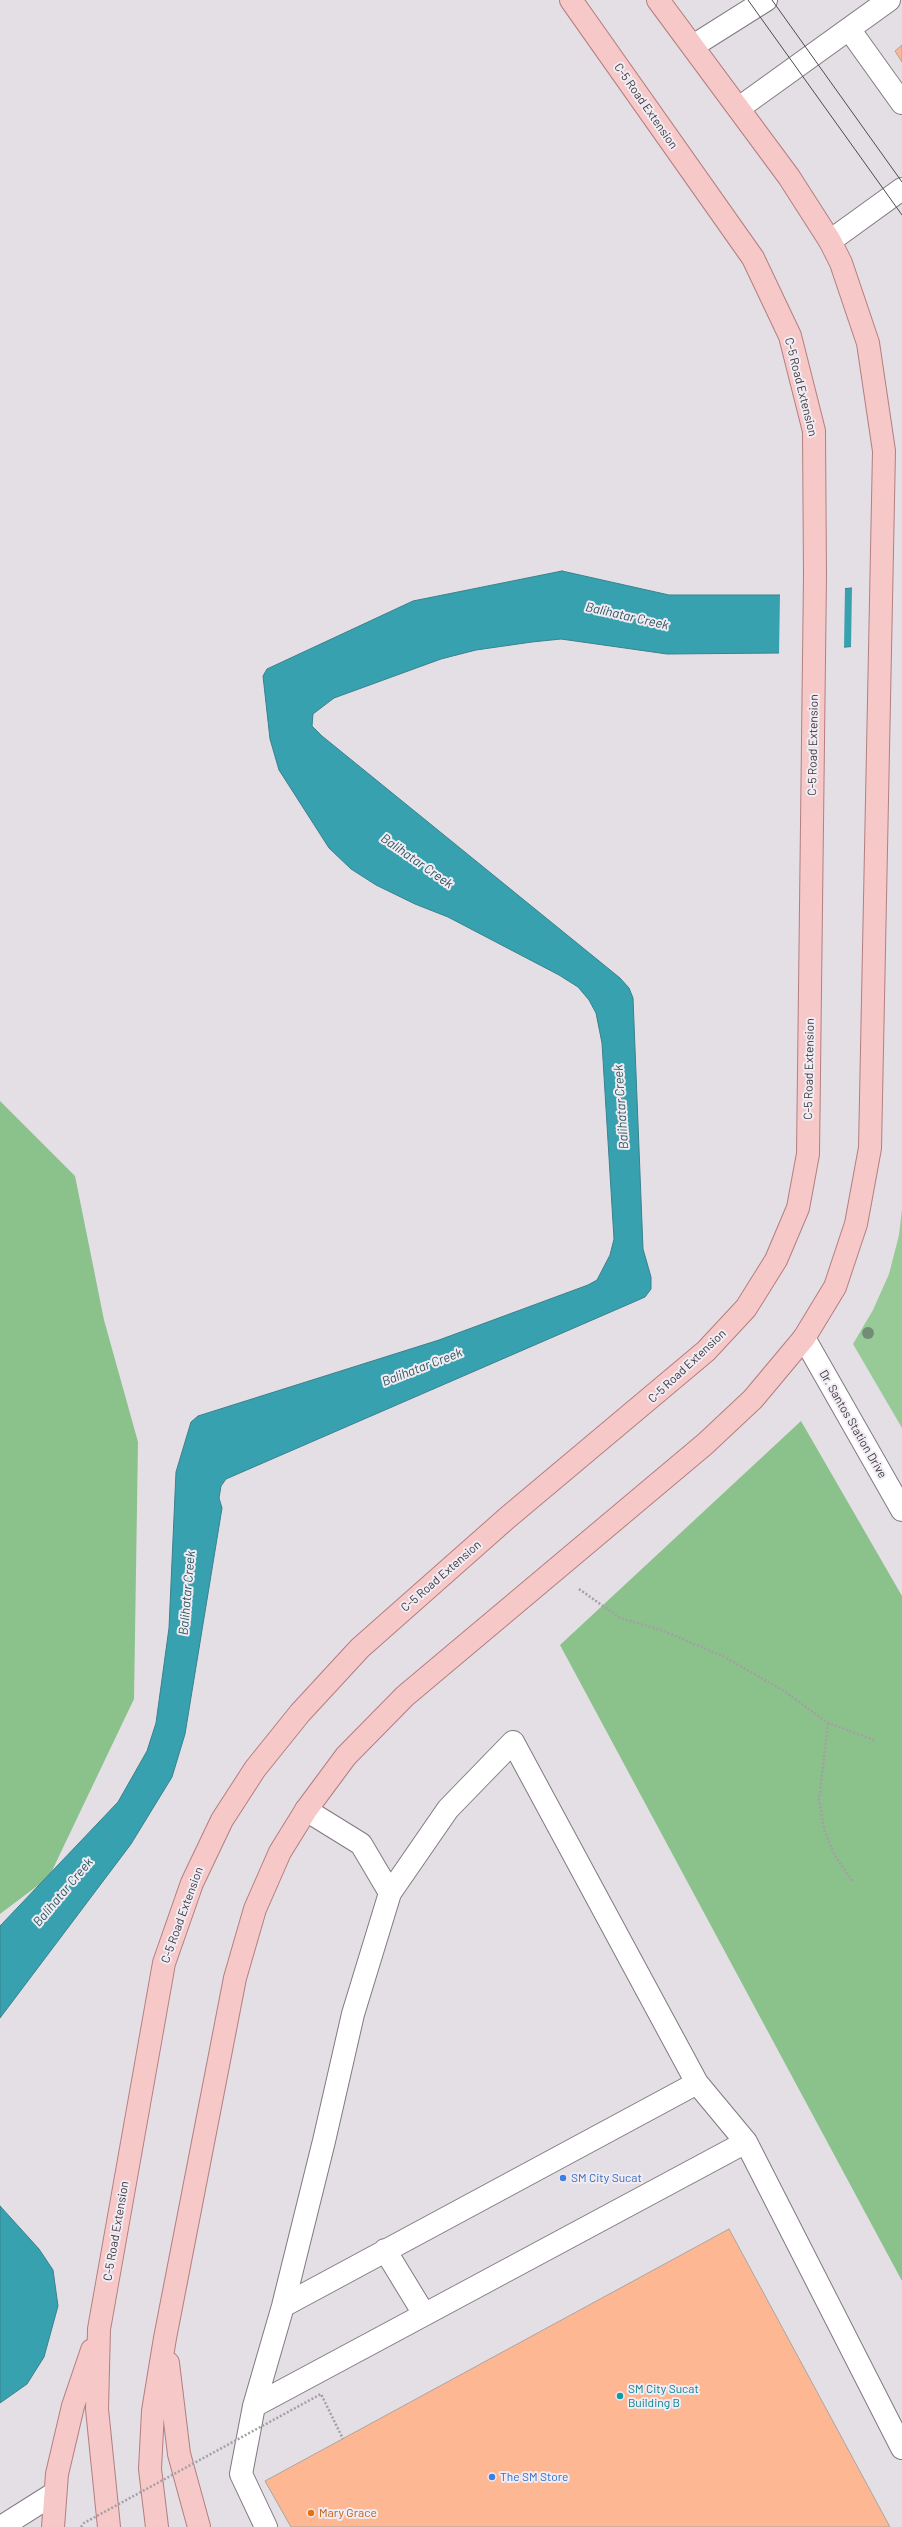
<!DOCTYPE html>
<html>
<head>
<meta charset="utf-8">
<style>
  body { margin:0 }
  canvas { display:block; background:#e4dee5 }
</style>
</head>
<body>
<canvas width="902" height="2527"></canvas>
<script>
const ctx = document.querySelector('canvas').getContext('2d');
ctx.lineJoin = 'round';
function fillPath(path, color) {
  ctx.fillStyle = color;
  ctx.fill(path, 'evenodd');
}
function shape(rows) {
  const path = new Path2D();
  for (const r of rows) {
    path.moveTo(r[0], r[1]);
    for (let i = 2; i < r.length; i += 2) path.lineTo(r[i], r[i + 1]);
  }
  return path;
}
function trace(path, color, width, dash) {
  ctx.strokeStyle = color;
  ctx.lineWidth = width;
  ctx.lineCap = dash ? 'butt' : 'round';
  ctx.setLineDash(dash || []);
  ctx.stroke(path);
}
function write(font, color, halo, rows, align = 'center') {
  ctx.font = font + ' Barlow,sans-serif';
  ctx.lineWidth = 4;
  ctx.setLineDash([]);
  ctx.textBaseline = 'middle';
  ctx.strokeStyle = halo;
  ctx.fillStyle = color;
  for (const [text, x, y, turn = 0] of rows) {
    ctx.save();
    ctx.translate(x, y);
    ctx.rotate((+turn || 0) * Math.PI / 180);
    ctx.textAlign = isNaN(turn) ? turn : align;
    if (halo) ctx.strokeText(text, 0, 0);
    ctx.fillText(text, 0, 0);
    ctx.restore();
  }
}
fillPath(shape([
  [902,1209,902,1428,853,1344,873,1310,889,1274,899,1235]
]), '#98ca98');
fillPath(shape([
  [0,1101,75,1176,104,1320,138,1442,134,1699,49,1877,0,1914],
  [801,1421,902,1596,902,2281,560,1645]
]), '#8bc28b');
const water = shape([
  [562,571,669,595,780,595,902,583,902,642,779,653,667,654,561,639,532,642,476,650,441,659,334,698,313,714,312,726,322,736,620,978,629,988,633,998,643,1249,651,1277,651,1289,645,1297,636,1301,226,1479,221,1486,219,1498,222,1508,185,1734,172,1777,131,1844,0,2018,0,1926,118,1802,147,1751,156,1723,169,1628,176,1472,191,1422,198,1416,439,1340,588,1285,597,1280,610,1255,614,1239,602,1043,596,1013,589,1000,578,987,559,975,448,917,415,904,376,885,351,869,329,848,279,770,270,739,263,676,267,669,413,601,562,571],
  [0,2206,39,2249,53,2270,58,2306,44,2357,27,2384,0,2403,0,2206]
]);
fillPath(water, '#37a1af');
trace(water, '#39828d', 1);
fillPath(shape([
  [902,581,902,644,851,648,852,586],
  [845,587,844,649,779,655,780,593]
]), '#e4dee5');
const building = shape([
  [902,45,902,62,895,51,902,45],
  [729,2229,890,2527,291,2527,265,2481,729,2229]
]);
fillPath(building, '#feb793');
trace(building, '#ada4a0', 1);
const minor = shape([
  [849,29,902,103],
  [693,46,766,0],
  [739,108,889,0],
  [830,241,902,189],
  [804,1338,902,1510],
  [306,1810,361,1844,390,1893],
  [385,2250,424,2314],
  [283,2306,697,2083],
  [254,2406,283,2306,324,2141,353,2014,390,1893,448,1809,513,1742,697,2083,746,2142,902,2448],
  [1,2527,55,2493],
  [266,2527,241,2474,254,2406,746,2142]
]);
const major = shape([
  [168,2363,179,2454,199,2527],
  [53,2527,57,2474,73,2406,92,2350],
  [109,2527,97,2409,99,2329,164,1963,192,1883,222,1820,255,1769,300,1713,360,1648,507,1518,706,1351,746,1308,776,1260,798,1208,808,1154,815,576,814,431,790,336,753,258,571,0],
  [157,2527,150,2469,153,2411,165,2338,235,1978,255,1909,280,1852,306,1810,346,1756,405,1696,705,1444,753,1399,804,1338,835,1287,856,1224,870,1148,884,451,868,343,841,263,830,241,789,177,658,0]
]);
trace(minor, '#807a81', 24);
trace(major, '#b37f80', 24);
trace(shape([
  [579,1589,620,1618,661,1630,723,1656,784,1691,828,1723,874,1740],
  [828,1723,819,1800,824,1829,834,1854,852,1881]
]), '#a49fa5', 2.5, [2, 2]);
trace(minor, '#fff', 22);
trace(major, '#f7c8c8', 22);
trace(shape([
  [748,0,902,215],
  [772,0,902,182]
]), '#4e4b4e', 1);
trace(shape([
  [81,2527,84,2523,321,2394,343,2439]
]), '#a49fa5', 2.5, [2, 2]);
ctx.fillStyle = '#718e75';
for (const [x, y] of [
  [868,1333]
]) {
  ctx.beginPath();
  ctx.arc(x, y, 6, 0, 2 * Math.PI);
  ctx.fill();
}
for (const [x, y, r, color] of [
  [563,2178,4,"#3f7fe0"],
  [620,2396,4,"#0f9aa8"],
  [492,2477,4,"#3f7fe0"],
  [311,2513,4,"#e8710a"]
]) {
  const dot = new Path2D();
  dot.arc(x, y, r, 0, 2 * Math.PI);
  ctx.fillStyle = color;
  ctx.fill(dot);
  trace(dot, '#f1ebf3', 1.5);
}
write('12px', '#3d3a3d', '#f1ebf3', [
  ["C-5 Road Extension",646,106,55],
  ["C-5 Road Extension",801,387,76],
  ["C-5 Road Extension",813,745,-89],
  ["C-5 Road Extension",809,1069,-89],
  ["C-5 Road Extension",687,1366,-43],
  ["Dr. Santos Station Drive",853,1424,60],
  ["C-5 Road Extension",441,1576,-41],
  ["C-5 Road Extension",182,1915,-70],
  ["C-5 Road Extension",116,2231,-80]
]);
write('12px', '#366cbe', '#f1ebf3', [
  ["SM City Sucat",571,2178],
  ["The SM Store",500,2477]
], 'left');
write('12px', '#0d838f', '#f1ebf3', [
  ["SM City Sucat",628,2389],
  ["Building B",628,2403]
], 'left');
write('12px', '#c56008', '#f1ebf3', [
  ["Mary Grace",319,2513]
], 'left');
write('italic 13px', '#2a575e', '#f1ebf3', [
  ["Balihatar Creek",627,616,13],
  ["Balihatar Creek",417,861,35],
  ["Balihatar Creek",621,1107,-94],
  ["Balihatar Creek",422,1367,-21],
  ["Balihatar Creek",187,1593,-85],
  ["Balihatar Creek",63,1892,-50]
]);
</script>
</body>
</html>
